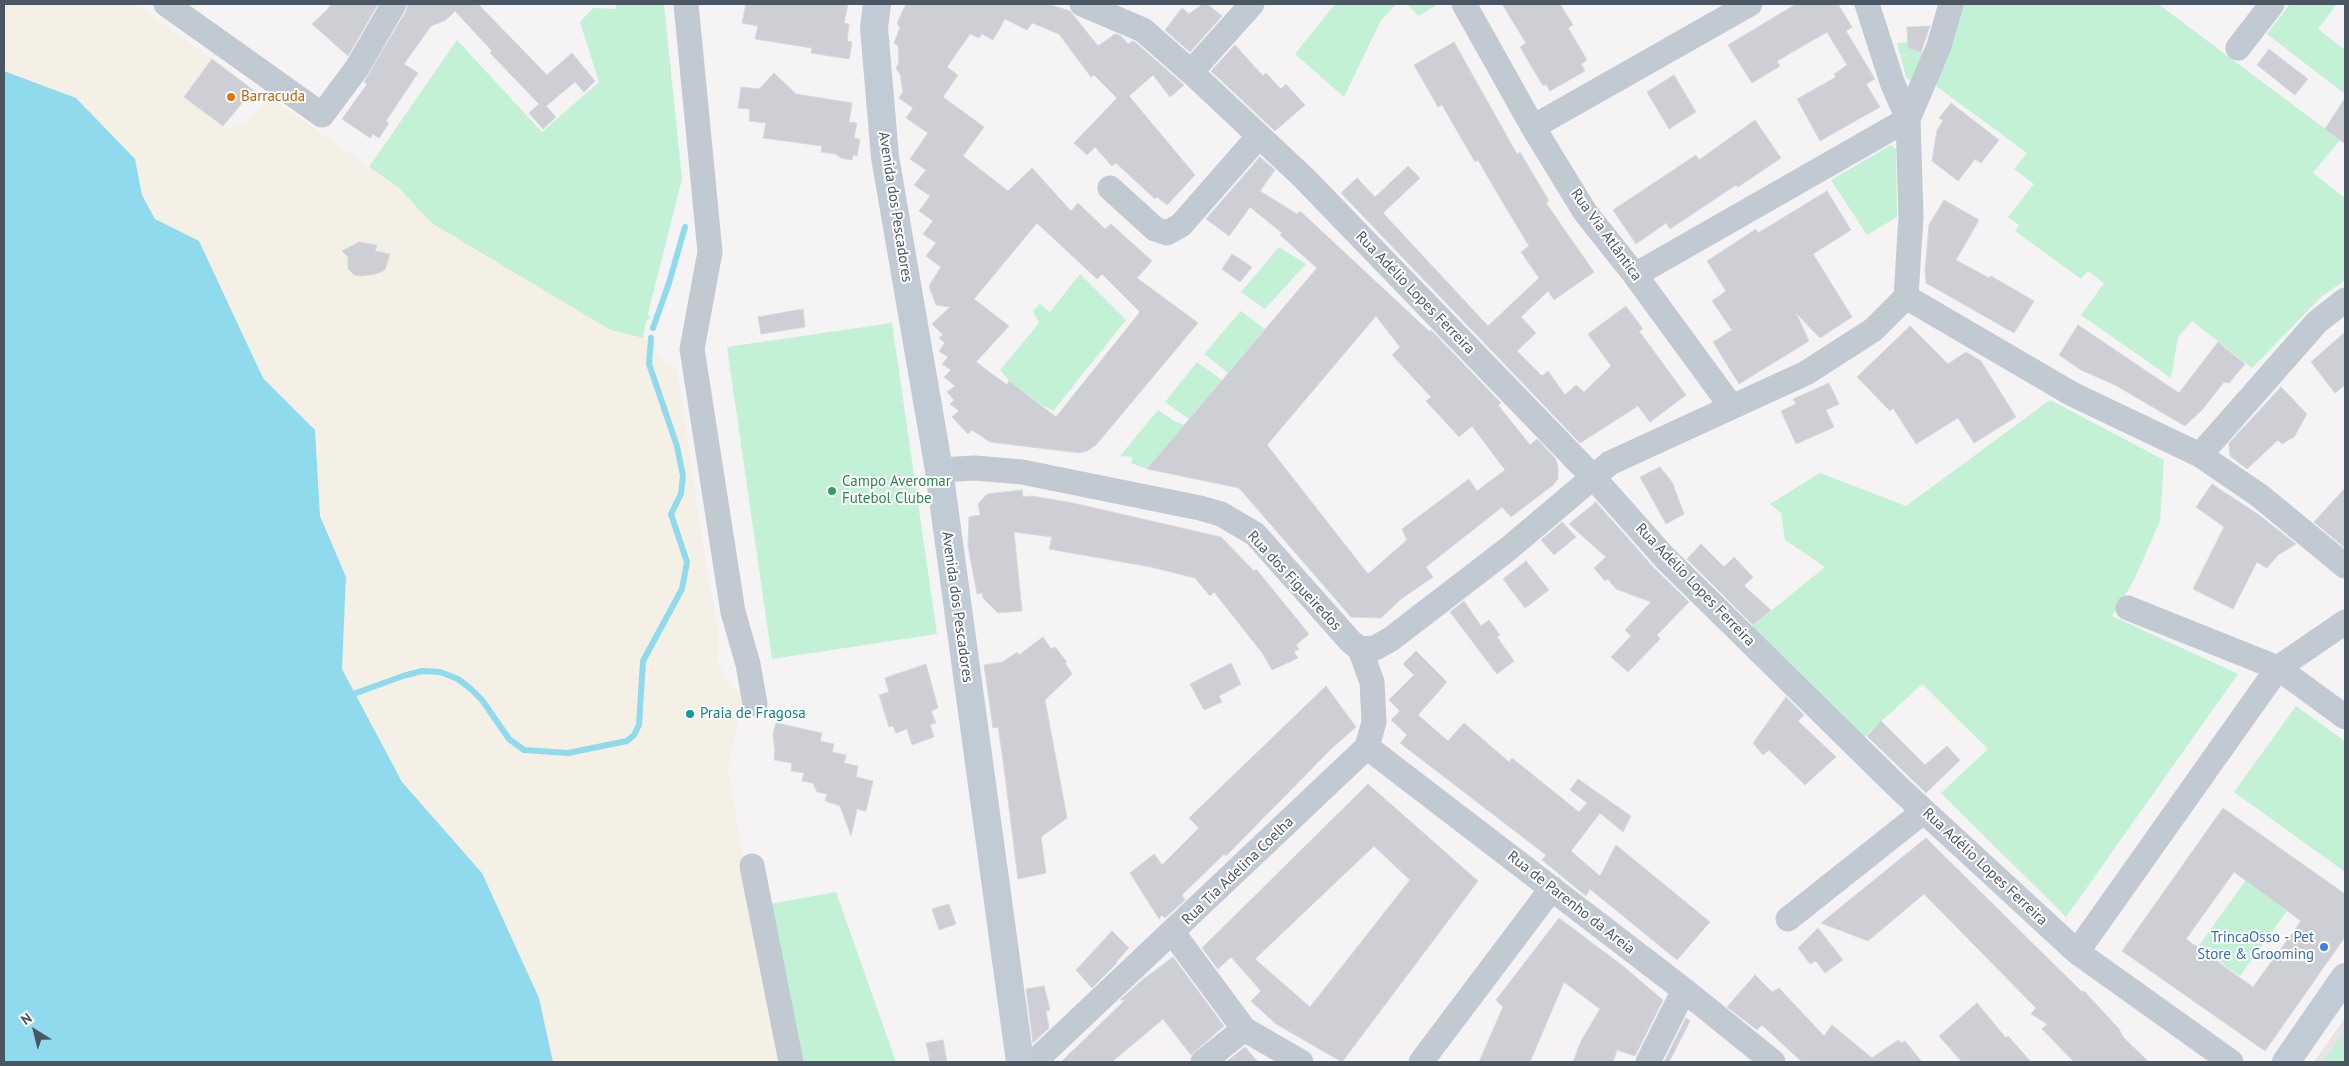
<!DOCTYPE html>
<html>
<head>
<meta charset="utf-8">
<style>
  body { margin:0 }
  #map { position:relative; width:2349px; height:1066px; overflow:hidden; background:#f5f3f3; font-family:"PT Sans",sans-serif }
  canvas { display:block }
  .frame { position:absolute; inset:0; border:5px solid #4a5661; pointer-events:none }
  .north { position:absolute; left:10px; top:1006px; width:50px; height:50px; -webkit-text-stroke:4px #fff; paint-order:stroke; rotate:324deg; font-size:14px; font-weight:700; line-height:20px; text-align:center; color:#4a5661 }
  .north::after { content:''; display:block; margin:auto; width:18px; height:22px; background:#4a5661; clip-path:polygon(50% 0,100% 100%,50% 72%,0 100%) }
</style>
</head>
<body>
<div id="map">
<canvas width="2349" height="1066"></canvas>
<div class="frame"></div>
<div class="north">N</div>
</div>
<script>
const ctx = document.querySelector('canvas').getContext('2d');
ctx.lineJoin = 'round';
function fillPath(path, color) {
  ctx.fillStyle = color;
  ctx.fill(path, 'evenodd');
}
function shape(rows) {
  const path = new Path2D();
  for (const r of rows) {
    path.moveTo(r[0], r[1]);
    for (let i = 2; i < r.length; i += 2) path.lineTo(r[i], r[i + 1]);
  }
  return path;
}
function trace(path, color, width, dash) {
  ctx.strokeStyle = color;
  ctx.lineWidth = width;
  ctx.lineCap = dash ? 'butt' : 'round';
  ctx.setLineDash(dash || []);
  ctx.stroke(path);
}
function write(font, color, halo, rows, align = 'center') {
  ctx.font = font + ' "PT Sans",sans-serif';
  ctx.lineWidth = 4;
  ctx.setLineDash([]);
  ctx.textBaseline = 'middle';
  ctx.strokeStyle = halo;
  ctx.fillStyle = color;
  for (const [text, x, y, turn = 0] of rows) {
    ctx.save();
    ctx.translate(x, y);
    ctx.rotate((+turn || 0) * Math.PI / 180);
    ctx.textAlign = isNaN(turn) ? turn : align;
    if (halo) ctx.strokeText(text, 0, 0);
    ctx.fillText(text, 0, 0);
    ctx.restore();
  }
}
fillPath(shape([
  [2345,1018,2345,1062,2314,1062]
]), '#e6e4e5');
fillPath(shape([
  [616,4,664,4,682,179,648,313,650,318,646,321,643,338,610,330,431,223,399,188,369,167,457,40,542,132,599,82,580,22,593,8,615,9],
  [1335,4,1396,4,1380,22,1344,97,1295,54],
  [1406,4,1438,4,1419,16],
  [1960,4,2158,4,2340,140,2313,173,2345,198,2345,280,2321,297,2252,368,2192,321,2178,337,2171,378,2081,315,2104,283,2088,271,2081,279,2015,231,2019,225,2008,217,2034,184,2014,169,2027,153,1936,86],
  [2290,4,2337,4,2318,29,2345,50,2345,94,2267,34],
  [1907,42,1908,48,1923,52,1911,81,1906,77,1897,43],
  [1891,145,1896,149,1897,217,1867,235,1831,180],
  [1279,247,1306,264,1265,309,1241,292],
  [1080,274,1126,320,1053,411,1035,401,1009,381,1000,370,1039,323,1033,311,1040,304,1050,312],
  [1241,311,1265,329,1228,373,1204,354],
  [892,323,937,634,772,659,727,347],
  [1197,362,1222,380,1189,419,1165,402],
  [2050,400,2164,460,2160,521,2134,580,2112,616,2238,674,2066,917,1941,793,1988,749,1922,684,1862,739,1750,628,1825,567,1785,540,1781,513,1770,504,1820,473,1906,506],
  [1158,410,1174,421,1184,425,1147,469,1131,463,1133,457,1120,456],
  [2296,706,2345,741,2345,872,2234,792],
  [2246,880,2287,911,2240,976,2198,947],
  [836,892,896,1062,797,1062,764,905],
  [2345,1032,2345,1062,2322,1062]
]), '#c3f1d5');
fillPath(shape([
  [4,4,135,4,212,59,185,97,225,128,249,122,269,97,399,188,431,223,610,330,653,341,659,355,665,362,677,368,707,572,719,631,718,663,730,685,744,697,728,768,778,1062,553,1062,539,998,482,873,402,782,342,669,346,577,320,516,315,430,263,378,199,241,155,219,142,195,134,159,76,98,4,71]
]), '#f5f0e5');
fillPath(shape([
  [4,71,76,98,135,159,142,195,155,219,199,241,263,378,315,430,320,516,346,577,342,669,402,782,482,873,539,998,553,1062,4,1062]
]), '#90daee');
trace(shape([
  [653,328,669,283,685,227],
  [356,693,403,676,422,671,440,672,458,679,471,689,482,700,509,739,524,750,568,753,627,741,634,735,639,725,643,661,682,589,687,562,671,514,681,494,683,476,677,446,649,364,651,338]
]), '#90daee', 6);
const building = shape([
  [331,4,378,4,348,56,312,24,327,10,331,4],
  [408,4,478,4,547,75,572,53,595,81,584,92,575,82,546,106,556,117,543,129,529,113,539,104,490,53,492,51,455,11,446,20,431,26,404,64,418,73,386,121,389,123,379,138,373,134,370,138,342,119,367,84,364,82,406,11,408,4],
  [746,4,848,4,844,23,849,24,847,41,852,42,849,59,811,53,812,48,755,39,758,26,742,23,746,4],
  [906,4,1048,4,1070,11,1098,46,1115,34,1121,36,1128,44,1132,41,1135,42,1184,85,1170,97,1153,75,1129,96,1195,175,1167,205,1157,197,1155,199,1116,163,1112,166,1095,147,1087,155,1074,143,1117,98,1094,75,1091,77,1059,34,1032,23,1027,30,1005,19,993,40,982,34,979,38,970,34,947,67,958,75,943,97,984,127,963,156,1008,191,1032,168,1071,211,1078,203,1105,229,1111,224,1152,261,1137,278,1198,323,1096,445,1087,451,1080,453,990,442,972,430,968,434,952,417,959,411,950,404,954,400,947,392,955,386,944,377,951,370,942,364,948,357,939,351,945,343,939,338,943,335,932,324,950,307,936,305,929,286,941,267,926,256,936,243,923,234,933,221,919,211,930,196,914,185,926,170,910,159,928,133,906,118,913,108,899,98,903,92,900,74,896,69,899,62,898,46,894,43,900,28,897,23,906,4],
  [1037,223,1097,279,1102,274,1140,312,1056,417,1009,381,1007,385,976,362,1009,326,974,299,1037,223],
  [1203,4,1207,4,1222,16,1190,52,1165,30,1182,8,1189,14,1203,4],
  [1502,4,1560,4,1573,25,1568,28,1587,60,1581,64,1585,71,1550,91,1546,84,1543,86,1520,47,1526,43,1502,4],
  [1796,4,1838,4,1852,27,1846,31,1875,79,1866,84,1880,107,1820,141,1797,99,1836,77,1834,74,1847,65,1827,32,1777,61,1780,66,1752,83,1728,45,1796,4],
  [1930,26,1921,52,1908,48,1907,27,1930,26],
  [1454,42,1517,154,1520,152,1549,201,1546,203,1594,272,1554,300,1548,291,1521,317,1536,333,1517,351,1542,376,1548,371,1565,395,1576,385,1584,392,1611,366,1588,334,1626,306,1643,329,1639,331,1686,395,1650,422,1638,406,1580,443,1341,193,1357,178,1375,197,1408,166,1420,178,1383,213,1488,326,1539,278,1521,252,1529,246,1500,198,1478,160,1475,162,1442,105,1438,107,1414,65,1454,42],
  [1235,45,1263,76,1266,73,1281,89,1286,84,1305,105,1275,131,1211,71,1235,45],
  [2269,49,2308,79,2295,95,2257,65,2269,49],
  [212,59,253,90,223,126,184,97,212,59],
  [774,73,796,94,852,103,849,122,857,123,854,138,860,139,857,156,853,155,852,160,841,158,836,154,821,152,822,146,763,138,766,123,749,121,750,109,738,108,741,87,759,89,774,73],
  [1674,75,1696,112,1669,129,1647,92,1674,75],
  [2345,98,2345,144,2325,129,2345,98],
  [1951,103,1999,140,1981,163,1975,159,1958,181,1932,161,1937,130,1943,121,1939,118,1951,103],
  [1755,120,1781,158,1738,187,1736,185,1670,229,1666,223,1636,244,1613,210,1696,155,1699,160,1755,120],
  [1260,157,1275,170,1260,191,1297,214,1300,211,1430,332,1431,330,1501,403,1498,405,1530,445,1537,439,1556,459,1558,467,1558,479,1553,485,1511,517,1502,507,1426,567,1433,577,1401,599,1381,618,1351,617,1239,488,1147,469,1317,268,1280,235,1282,233,1250,207,1229,236,1206,219,1260,157],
  [1376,316,1400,347,1392,355,1431,397,1426,401,1459,437,1472,426,1505,470,1477,491,1469,479,1402,529,1407,540,1368,574,1267,445,1376,316],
  [1827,191,1851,230,1813,254,1852,317,1820,338,1796,313,1809,341,1739,384,1713,342,1732,330,1712,301,1726,291,1707,261,1756,229,1758,233,1827,191],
  [1944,200,1979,220,1956,260,1989,278,1991,276,2034,301,2014,333,1926,283,1925,271,1929,225,1944,200],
  [359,242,377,245,375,251,390,254,385,270,376,274,360,276,354,275,348,269,348,257,342,251,359,242],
  [1232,254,1252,267,1240,282,1222,269,1232,254],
  [803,309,805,327,761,334,758,317,803,309],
  [2078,325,2179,393,2218,342,2245,364,2229,383,2224,382,2202,410,2185,426,2115,385,2081,370,2059,355,2078,325],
  [1910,326,1948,364,1966,352,1981,361,2016,417,1974,443,1958,418,1916,444,1893,408,1890,411,1857,377,1910,326],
  [2345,332,2345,385,2335,393,2311,362,2345,332],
  [1829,383,1839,404,1826,410,1834,427,1796,444,1781,411,1796,404,1793,399,1829,383],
  [2281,387,2307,414,2294,437,2282,444,2278,440,2247,469,2230,456,2229,443,2281,387],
  [1660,467,1672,482,1684,514,1666,524,1640,477,1660,467],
  [2212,484,2259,515,2296,544,2278,555,2267,568,2257,562,2233,609,2193,589,2224,527,2196,507,2212,484],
  [2345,488,2345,548,2314,522,2345,488],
  [1022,490,1023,497,1032,496,1073,503,1221,537,1254,571,1256,569,1309,634,1296,645,1299,649,1294,652,1298,658,1272,670,1263,654,1214,592,1210,596,1195,578,1151,567,1049,549,1052,537,1014,532,1022,611,998,613,983,598,982,593,977,594,968,546,969,517,980,515,978,504,987,494,1022,490],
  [1596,502,1654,568,1689,602,1657,635,1660,639,1628,672,1611,657,1631,636,1625,630,1651,602,1616,589,1608,579,1605,581,1594,568,1606,557,1569,524,1596,502],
  [1562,522,1576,537,1554,555,1541,540,1562,522],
  [1701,544,1724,567,1734,557,1753,577,1744,586,1771,610,1753,625,1687,559,1701,544],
  [1526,561,1549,590,1525,608,1503,579,1526,561],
  [1464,601,1481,626,1489,620,1500,635,1497,637,1514,661,1497,674,1450,612,1464,601],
  [1043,637,1051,649,1055,647,1067,662,1065,663,1072,674,1045,700,1067,818,1041,837,1046,873,1018,879,1003,760,998,727,993,728,984,665,1003,662,1017,652,1019,655,1043,637],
  [1416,651,1447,682,1418,715,1448,741,1464,723,1509,762,1512,758,1579,812,1587,803,1570,790,1578,779,1631,816,1623,832,1600,813,1571,851,1600,876,1616,845,1710,922,1677,960,1590,889,1586,896,1542,860,1546,855,1400,743,1407,735,1391,720,1400,711,1389,700,1414,675,1403,664,1416,651],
  [1231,663,1241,684,1219,696,1222,702,1204,710,1190,684,1231,663],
  [926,664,938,708,931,711,936,723,930,725,934,737,912,745,907,729,896,733,893,726,889,727,879,695,889,692,885,678,926,664],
  [1326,686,1356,727,1332,748,1226,856,1224,854,1182,895,1185,900,1165,918,1162,915,1159,919,1130,873,1154,854,1162,865,1199,828,1189,818,1326,686],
  [1786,697,1804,715,1798,721,1836,757,1805,785,1769,750,1763,755,1753,743,1786,697],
  [1881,721,1925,765,1947,746,1960,760,1926,793,1867,736,1881,721],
  [776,723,822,733,820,741,834,744,832,752,846,755,844,763,858,766,856,777,873,781,866,811,857,809,851,836,840,806,825,801,827,794,817,792,813,783,802,781,804,773,791,771,792,763,774,760,775,750,773,734,776,723],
  [1368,784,1478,881,1342,1062,1276,1024,1251,1001,1261,991,1231,957,1218,969,1202,948,1368,784],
  [1374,846,1410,880,1310,1007,1255,959,1374,846],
  [2223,808,2345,894,2345,937,2265,1051,2122,951,2223,808],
  [2234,872,2301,921,2253,987,2186,939,2234,872],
  [1926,838,2082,992,2084,991,2119,1029,2123,1037,2149,1062,2074,1062,2042,1029,2047,1024,2031,1014,2036,1008,1924,894,1868,941,1821,923,1926,838],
  [949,904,956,924,939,930,932,909,949,904],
  [1559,918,1623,966,1663,1000,1635,1056,1617,1050,1613,1062,1573,1062,1581,1041,1600,1009,1564,982,1530,1062,1479,1062,1503,1007,1496,1000,1559,918],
  [1818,928,1843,960,1825,973,1816,961,1810,964,1798,948,1818,928],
  [1112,931,1129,948,1116,962,1117,963,1092,988,1076,970,1112,931],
  [1173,957,1224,1026,1191,1055,1163,1019,1112,1062,1061,1062,1125,1000,1120,1000,1141,981,1173,957],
  [1755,975,1772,992,1779,988,1824,1036,1832,1025,1872,1058,1898,1040,1902,1043,1905,1041,1922,1062,1802,1062,1762,1025,1757,1030,1727,1007,1755,975],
  [1044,986,1050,1010,1046,1011,1049,1028,1033,1043,1026,989,1044,986],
  [1977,1003,2006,1038,2008,1036,2031,1062,1962,1062,1939,1036,1977,1003],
  [1686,1018,1690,1021,1669,1062,1664,1062,1686,1018],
  [943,1040,947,1062,930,1062,926,1043,943,1040],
  [1245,1047,1258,1062,1226,1062,1245,1047]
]);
fillPath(building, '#cdcfd5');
trace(building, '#d7d9de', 1);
trace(shape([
  [166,4,322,115,357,68,394,4],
  [686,4,710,252,692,349,733,612,748,664,755,704],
  [1082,4,1143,30,1191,72,1304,178,1593,477,1665,558,1899,788,2077,952,2231,1062],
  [1464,4,1533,127,1585,212,1635,275,1731,406],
  [2238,48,2272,4],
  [1191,72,1252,4],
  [1533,127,1750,4],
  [1110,188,1155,229,1167,233,1181,225,1259,136],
  [1635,275,1908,119,1939,46,1951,4],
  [1906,297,2072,394,2200,455,2317,322,2345,300],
  [2200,455,2260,496,2345,566],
  [939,470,975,468,1022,472,1200,508,1221,514,1255,534,1351,642,1360,649,1375,648,1391,639,1508,549,1610,463,1806,373,1873,330,1906,297,1911,216,1908,119,1892,82,1867,4],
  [2128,608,2278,668,2345,717],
  [1367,747,1684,990,1773,1062],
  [752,866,791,1062],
  [1788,919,1924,811],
  [1173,933,1244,1029,1301,1062],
  [2077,952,2278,668,2345,622],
  [1034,1062,1367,747,1374,722,1372,682,1360,649],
  [1203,1062,1244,1029],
  [1421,1062,1552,888],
  [1648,1062,1684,990]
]), '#c1cad2', 25);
trace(shape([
  [877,4,874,28,885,157,939,470,1020,1062],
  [2286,1062,2345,977]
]), '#c1cbd6', 28);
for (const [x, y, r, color] of [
  [231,97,5,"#e8710a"],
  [832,491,5,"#2e9e5b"],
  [690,714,5,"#0f9aa8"],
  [2324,947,5,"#3f7fe0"]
]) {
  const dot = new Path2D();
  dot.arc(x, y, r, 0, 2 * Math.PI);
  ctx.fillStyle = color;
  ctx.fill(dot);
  trace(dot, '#fff', 2);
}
write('15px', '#c56008', '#fff', [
  ["Barracuda",241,97]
], 'left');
write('15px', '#4a5661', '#fff', [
  ["Avenida dos Pescadores",895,207,81],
  ["Rua Via Atlântica",1606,235,54],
  ["Rua Adélio Lopes Ferreira",1415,293,46],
  ["Rua dos Figueiredos",1294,581,47],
  ["Rua Adélio Lopes Ferreira",1695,585,46],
  ["Avenida dos Pescadores",957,607,82],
  ["Rua Adélio Lopes Ferreira",1985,867,43],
  ["Rua Tia Adelina Coelha",1238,871,-44],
  ["Rua de Parenho da Areia",1571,903,38]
]);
write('15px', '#27864d', '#fff', [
  ["Campo Averomar",842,482],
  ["Futebol Clube",842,499]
], 'left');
write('15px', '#0d838f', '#fff', [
  ["Praia de Fragosa",700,714]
], 'left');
write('15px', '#366cbe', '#fff', [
  ["TrincaOsso - Pet",2314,938],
  ["Store & Grooming",2314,955]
], 'right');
</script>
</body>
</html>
